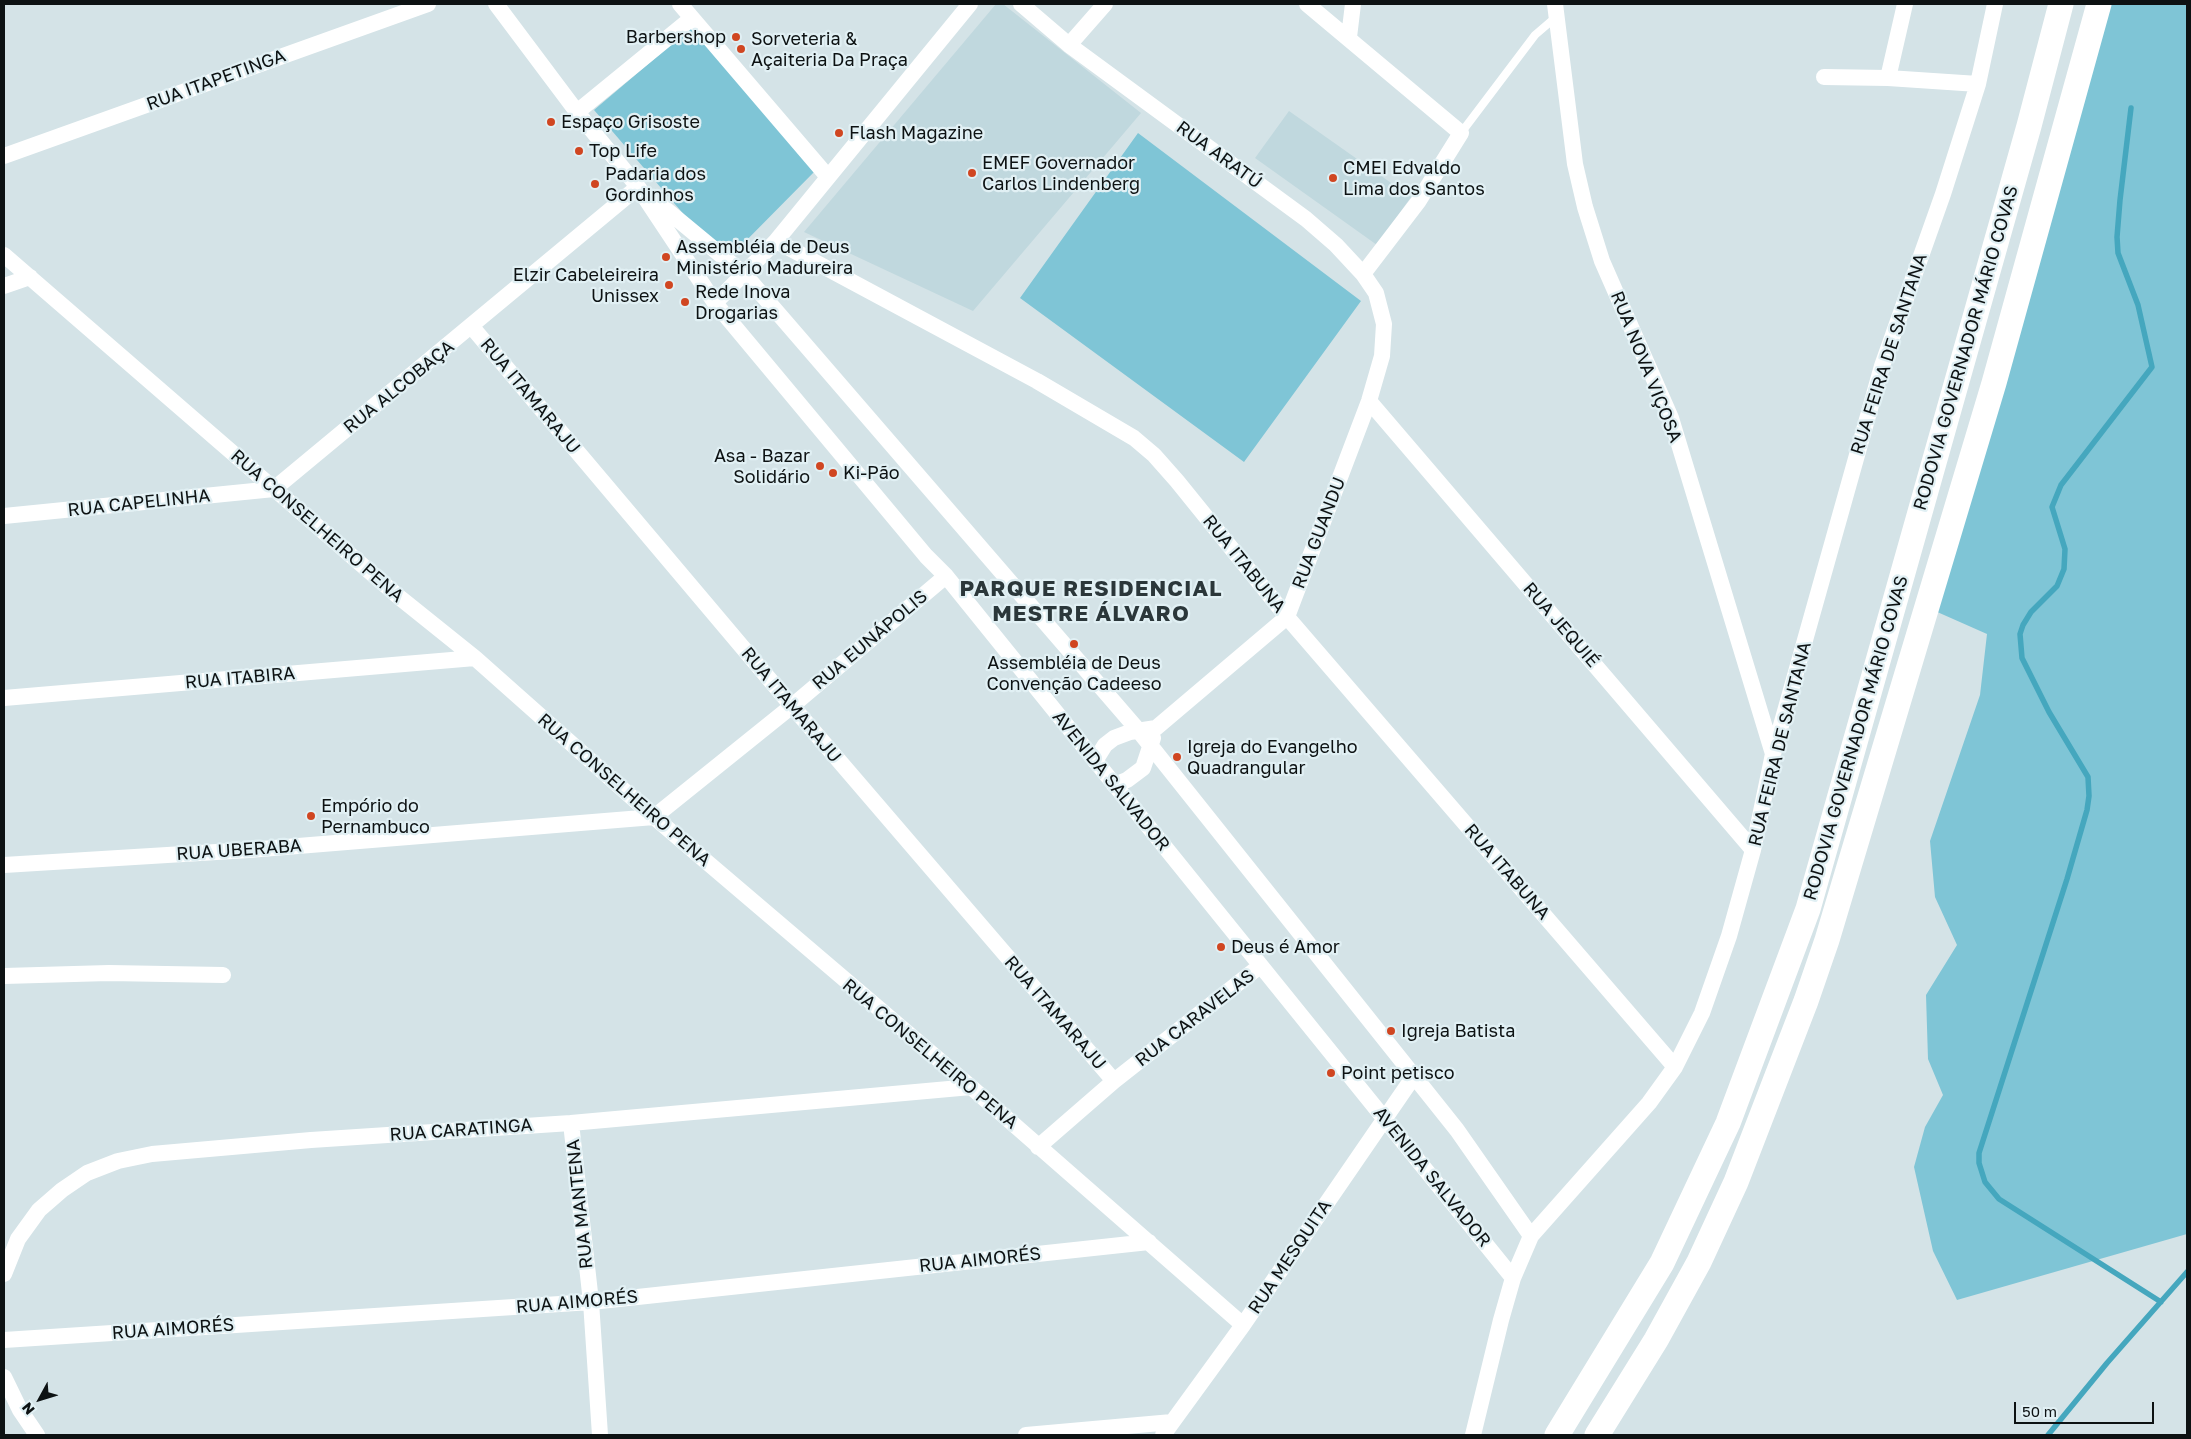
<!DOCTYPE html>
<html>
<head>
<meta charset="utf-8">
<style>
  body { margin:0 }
  #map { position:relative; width:2191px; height:1439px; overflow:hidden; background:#d4e3e7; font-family:"Golos Text",sans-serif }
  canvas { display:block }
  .frame { position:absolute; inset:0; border:5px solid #0d1213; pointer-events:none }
  .north { position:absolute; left:15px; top:1374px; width:50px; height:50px; -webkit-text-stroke:4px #e1f0f4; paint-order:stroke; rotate:231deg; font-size:14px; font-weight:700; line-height:20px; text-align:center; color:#0d1213 }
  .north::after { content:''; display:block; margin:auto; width:18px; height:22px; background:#0d1213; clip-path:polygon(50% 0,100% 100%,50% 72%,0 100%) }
  .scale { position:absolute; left:2014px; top:1402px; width:140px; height:22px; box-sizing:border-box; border:2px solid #0d1213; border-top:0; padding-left:6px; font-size:15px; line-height:18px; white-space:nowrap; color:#0d1213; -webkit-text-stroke:4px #e1f0f4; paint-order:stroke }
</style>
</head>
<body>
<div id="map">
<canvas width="2191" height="1439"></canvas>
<div class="frame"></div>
<div class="north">N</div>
<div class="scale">50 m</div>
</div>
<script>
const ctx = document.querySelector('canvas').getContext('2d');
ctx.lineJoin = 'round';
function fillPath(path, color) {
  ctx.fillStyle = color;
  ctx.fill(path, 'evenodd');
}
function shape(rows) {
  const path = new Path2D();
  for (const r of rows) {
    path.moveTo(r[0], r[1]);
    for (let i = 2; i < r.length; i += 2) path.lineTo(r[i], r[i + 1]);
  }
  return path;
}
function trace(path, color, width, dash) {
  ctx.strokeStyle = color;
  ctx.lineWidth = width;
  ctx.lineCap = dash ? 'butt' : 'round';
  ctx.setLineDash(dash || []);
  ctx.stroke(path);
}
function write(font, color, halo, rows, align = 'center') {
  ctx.font = font + ' "Golos Text",sans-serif';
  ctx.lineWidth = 4.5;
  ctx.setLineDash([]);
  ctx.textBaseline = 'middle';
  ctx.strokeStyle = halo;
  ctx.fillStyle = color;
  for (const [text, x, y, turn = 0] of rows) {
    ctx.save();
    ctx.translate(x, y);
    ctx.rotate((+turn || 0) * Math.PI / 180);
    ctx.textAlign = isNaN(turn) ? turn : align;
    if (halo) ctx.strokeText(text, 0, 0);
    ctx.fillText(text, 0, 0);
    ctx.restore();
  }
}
fillPath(shape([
  [996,4,1003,4,1141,113,973,311,804,232],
  [1289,111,1411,197,1377,245,1255,158]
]), '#c0d8de');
fillPath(shape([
  [2107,4,2187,4,2187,1234,1957,1300,1933,1251,1914,1167,1925,1127,1943,1095,1928,1059,1926,995,1957,945,1935,897,1930,841,1980,695,1987,634,1935,611],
  [693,26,817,169,729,258,711,246,594,110],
  [1138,133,1361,301,1244,462,1020,298]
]), '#7fc5d6');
trace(shape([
  [2131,108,2120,200,2117,237,2118,253,2138,305,2152,367,2061,485,2052,507,2065,549,2064,569,2057,586,2031,612,2023,625,2020,634,2022,658,2049,712,2088,777,2089,796,2087,810,2067,879,1979,1153,1979,1163,1985,1182,1999,1199,2161,1302],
  [2048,1435,2107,1363,2187,1272]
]), '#45a7be', 5.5);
trace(shape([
  [1461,133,1535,35,1556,17]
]), '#fff', 8);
trace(shape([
  [496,4,577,112,638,187,715,303,926,556,946,576,1513,1278],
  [680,4,828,177],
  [1021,4,1069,45,1306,219,1336,245,1363,274,1376,293,1384,324,1382,356,1369,401,1287,617,1156,728,1130,732,1114,738,1105,745,1095,761],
  [1307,4,1461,133,1418,202,1363,274],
  [1555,4,1575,164,1585,207,1602,261,1671,418,1773,754],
  [1349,37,1353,4],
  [1069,45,1105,4],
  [1824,77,1888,78,1978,84],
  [1888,78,1905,4],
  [577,112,692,18],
  [4,156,428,4],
  [652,198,745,275,1138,730,1457,1130,1531,1236],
  [776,241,970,4],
  [4,255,399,597,475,658,654,817,971,1087,1243,1325],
  [4,286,30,277],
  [715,303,776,241,1037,381,1134,438,1154,455,1177,481,1287,617,1675,1067],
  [472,327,792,706,1114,1081],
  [1369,401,1753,850],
  [274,489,638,187],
  [4,516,274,489],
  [4,698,475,658],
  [1114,785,1127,780,1143,768,1153,738],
  [4,865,249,850,654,817,792,706,946,576],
  [4,976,109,973,223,975],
  [571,1123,591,1302,600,1435],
  [1038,1147,1114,1081,1260,966],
  [4,1274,18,1239,39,1210,62,1190,87,1173,118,1161,152,1154,311,1140,571,1123,971,1087],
  [4,1340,591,1302,1149,1242],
  [4,1377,20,1410,37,1435],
  [1026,1435,1172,1422],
  [1163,1435,1243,1325,1414,1076],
  [1473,1435,1501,1320,1513,1278,1531,1236,1649,1103,1675,1067,1702,1013,1729,936,1753,850,1773,754,1882,366,1943,194,1978,84,1995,4]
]), '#fff', 16);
trace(shape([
  [1557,1435,1662,1263,1728,1123,1808,909,2029,126,2061,4],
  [1597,1435,1656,1340,1699,1262,1736,1182,1806,1001,1827,940,1994,383,2099,4]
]), '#fff', 25);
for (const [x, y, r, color] of [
  [736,37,5,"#d04621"],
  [741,49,5,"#d04621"],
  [551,122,5,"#d04621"],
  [839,133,5,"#d04621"],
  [579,151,5,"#d04621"],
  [972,173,5,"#d04621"],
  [1333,178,5,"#d04621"],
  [595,184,5,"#d04621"],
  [666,257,5,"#d04621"],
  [669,285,5,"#d04621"],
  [685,302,5,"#d04621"],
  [820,466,5,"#d04621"],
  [833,473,5,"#d04621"],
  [1074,644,5,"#d04621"],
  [1177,757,5,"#d04621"],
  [311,816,5,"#d04621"],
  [1221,947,5,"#d04621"],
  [1391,1031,5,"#d04621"],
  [1331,1073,5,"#d04621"]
]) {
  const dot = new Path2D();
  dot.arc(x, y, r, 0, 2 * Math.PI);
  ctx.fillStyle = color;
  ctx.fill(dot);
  trace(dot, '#e1f0f4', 2);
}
write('18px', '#0d1213', '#e1f0f4', [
  ["Barbershop",726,37,"right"],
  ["Sorveteria &",751,39],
  ["Açaiteria Da Praça",751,60],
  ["Espaço Grisoste",561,122],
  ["Flash Magazine",849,133],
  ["Top Life",589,151],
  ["EMEF Governador",982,163],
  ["Carlos Lindenberg",982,184],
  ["CMEI Edvaldo",1343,168],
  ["Lima dos Santos",1343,189],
  ["Padaria dos",605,174],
  ["Gordinhos",605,195],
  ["Assembléia de Deus",676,247],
  ["Ministério Madureira",676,268],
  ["Elzir Cabeleireira",659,275,"right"],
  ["Unissex",659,296,"right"],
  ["Rede Inova",695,292],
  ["Drogarias",695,313],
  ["Asa - Bazar",810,456,"right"],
  ["Solidário",810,477,"right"],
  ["Ki-Pão",843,473],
  ["Assembléia de Deus",1074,663,"center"],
  ["Convenção Cadeeso",1074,684,"center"],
  ["Igreja do Evangelho",1187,747],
  ["Quadrangular",1187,768],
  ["Empório do",321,806],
  ["Pernambuco",321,827],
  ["Deus é Amor",1231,947],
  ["Igreja Batista",1401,1031],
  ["Point petisco",1341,1073]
], 'left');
write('18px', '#0d1213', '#e1f0f4', [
  ["RUA ITAPETINGA",216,80,-20],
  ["RUA ARATÚ",1219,155,36],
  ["RODOVIA GOVERNADOR MÁRIO COVAS",1966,348,-74],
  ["RUA FEIRA DE SANTANA",1889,354,-72],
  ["RUA NOVA VIÇOSA",1646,367,68],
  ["RUA ALCOBAÇA",399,387,-39],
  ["RUA ITAMARAJU",530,396,50],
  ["RUA CAPELINHA",139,503,-6],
  ["RUA CONSELHEIRO PENA",317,526,41],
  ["RUA GUANDU",1319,533,-69],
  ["RUA ITABUNA",1244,564,51],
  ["RUA JEQUIÉ",1561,625,49],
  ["RUA EUNÁPOLIS",870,640,-40],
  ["RUA ITABIRA",240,678,-5],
  ["RUA ITAMARAJU",791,705,50],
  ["RODOVIA GOVERNADOR MÁRIO COVAS",1856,738,-74],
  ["RUA FEIRA DE SANTANA",1780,744,-76],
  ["AVENIDA SALVADOR",1111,781,51],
  ["RUA CONSELHEIRO PENA",624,790,41],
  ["RUA UBERABA",239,850,-4],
  ["RUA ITABUNA",1507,872,49],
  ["RUA ITAMARAJU",1055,1013,49],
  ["RUA CARAVELAS",1195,1018,-38],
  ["RUA CONSELHEIRO PENA",930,1054,40],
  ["RUA CARATINGA",461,1130,-4],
  ["AVENIDA SALVADOR",1432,1177,51],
  ["RUA MANTENA",580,1204,-96],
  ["RUA MESQUITA",1290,1257,-56],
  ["RUA AIMORÉS",980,1260,-6],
  ["RUA AIMORÉS",577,1302,-5],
  ["RUA AIMORÉS",173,1329,-4]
]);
ctx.letterSpacing = '1px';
write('bold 22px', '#2b373a', '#e1f0f4', [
  ["PARQUE RESIDENCIAL",1091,589],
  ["MESTRE ÁLVARO",1091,614]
]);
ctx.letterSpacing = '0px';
</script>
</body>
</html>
